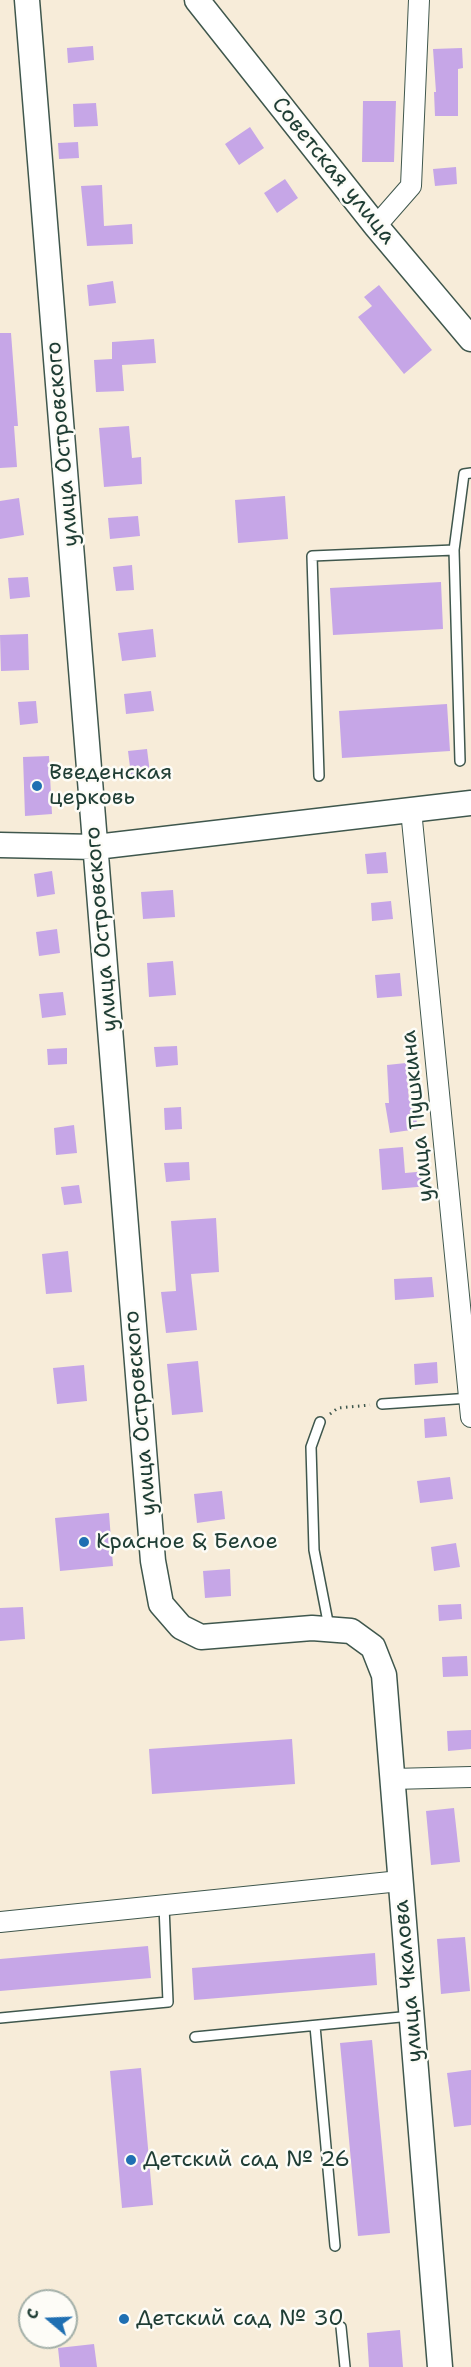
<!DOCTYPE html>
<html>
<head>
<meta charset="utf-8">
<style>
  body { margin:0 }
  #map { position:relative; width:471px; height:2367px; overflow:hidden; background:#f7ecd9; font-family:"Shantell Sans",sans-serif }
  canvas { display:block }
  .north { position:absolute; left:18px; top:2289px; width:60px; height:60px; box-sizing:border-box; background:#fdfcf7; border:2px solid #a4b0a9; border-radius:50%; rotate:289deg; font-size:16px; font-weight:700; line-height:24px; text-align:center; color:#1f3d34 }
  .north::after { content:''; display:block; margin:auto; width:21px; height:27px; background:#1f6fb2; clip-path:polygon(50% 0,100% 100%,50% 72%,0 100%) }
</style>
</head>
<body>
<div id="map">
<canvas width="471" height="2367"></canvas>
<div class="north">С</div>
</div>
<script>
const ctx = document.querySelector('canvas').getContext('2d');
ctx.lineJoin = 'round';
function fillPath(path, color) {
  ctx.fillStyle = color;
  ctx.fill(path, 'evenodd');
}
function shape(rows) {
  const path = new Path2D();
  for (const r of rows) {
    path.moveTo(r[0], r[1]);
    for (let i = 2; i < r.length; i += 2) path.lineTo(r[i], r[i + 1]);
  }
  return path;
}
function trace(path, color, width, dash) {
  ctx.strokeStyle = color;
  ctx.lineWidth = width;
  ctx.lineCap = dash ? 'butt' : 'round';
  ctx.setLineDash(dash || []);
  ctx.stroke(path);
}
function write(font, color, halo, rows, align = 'center') {
  ctx.font = font + ' "Shantell Sans",sans-serif';
  ctx.lineWidth = 5;
  ctx.setLineDash([]);
  ctx.textBaseline = 'middle';
  ctx.strokeStyle = halo;
  ctx.fillStyle = color;
  for (const [text, x, y, turn = 0] of rows) {
    ctx.save();
    ctx.translate(x, y);
    ctx.rotate((+turn || 0) * Math.PI / 180);
    ctx.textAlign = isNaN(turn) ? turn : align;
    if (halo) ctx.strokeText(text, 0, 0);
    ctx.fillText(text, 0, 0);
    ctx.restore();
  }
}
fillPath(shape([
  [93,46,94,60,68,63,67,48],
  [462,48,463,68,458,69,458,116,435,116,434,92,436,92,433,49],
  [363,101,396,101,394,162,362,162],
  [96,103,98,126,74,127,73,104],
  [250,127,264,148,239,165,225,144],
  [78,142,79,158,59,159,58,143],
  [456,167,457,184,435,186,433,169],
  [285,179,298,198,277,213,264,193],
  [102,185,104,226,132,224,133,244,87,246,81,186],
  [113,281,116,303,89,306,87,285],
  [379,285,432,350,404,374,358,317,372,306,364,297],
  [0,333,11,333,18,426,14,426,17,467,0,468],
  [154,339,156,363,122,365,124,391,96,392,94,360,112,359,112,342],
  [129,426,132,458,141,457,142,484,104,487,99,428],
  [285,496,288,539,238,543,235,500],
  [19,498,24,535,0,539,0,501],
  [138,516,140,536,110,539,108,518],
  [132,565,134,590,116,591,113,567],
  [28,577,30,597,10,599,8,578],
  [441,582,443,629,333,635,330,588],
  [153,629,156,657,122,661,118,633],
  [28,634,29,670,1,671,0,635],
  [151,691,154,711,126,714,124,694],
  [36,701,38,723,20,725,18,702],
  [447,704,450,751,342,758,339,711],
  [147,749,150,773,131,775,128,751],
  [49,756,52,814,25,816,23,757],
  [386,852,388,873,367,874,365,854],
  [52,871,55,894,37,897,34,874],
  [173,890,175,917,143,919,141,892],
  [391,901,393,919,372,921,371,903],
  [57,929,60,953,39,956,36,932],
  [173,961,176,995,149,997,147,963],
  [400,973,402,996,377,998,375,975],
  [63,992,66,1015,42,1018,39,994],
  [177,1046,178,1065,156,1067,154,1047],
  [67,1048,67,1064,48,1065,47,1049],
  [406,1063,409,1100,413,1099,418,1129,390,1133,385,1103,389,1103,387,1065],
  [181,1107,182,1129,165,1130,164,1108],
  [74,1125,77,1153,56,1155,54,1128],
  [403,1147,405,1173,428,1171,429,1186,382,1190,379,1149],
  [189,1162,190,1180,166,1182,164,1163],
  [79,1185,82,1203,64,1205,61,1187],
  [216,1218,219,1272,191,1274,197,1330,166,1333,161,1292,176,1291,171,1221],
  [68,1251,72,1292,46,1294,42,1254],
  [432,1277,434,1297,395,1300,394,1279],
  [198,1361,203,1412,172,1415,167,1364],
  [437,1362,438,1383,415,1385,414,1364],
  [84,1365,87,1401,57,1404,53,1368],
  [445,1417,447,1436,425,1438,424,1419],
  [450,1477,453,1499,420,1503,417,1481],
  [222,1491,225,1519,197,1523,194,1494],
  [109,1513,113,1566,60,1571,55,1518],
  [456,1543,460,1567,434,1571,431,1547],
  [230,1569,231,1596,205,1598,203,1571],
  [461,1604,462,1619,439,1621,438,1605],
  [23,1607,25,1639,0,1641,0,1608],
  [467,1656,468,1676,443,1677,442,1657],
  [471,1730,471,1749,448,1751,447,1731],
  [292,1739,295,1784,152,1794,149,1749],
  [454,1808,460,1862,431,1865,426,1811],
  [465,1937,470,1991,441,1994,437,1939],
  [148,1946,151,1978,0,1991,0,1959],
  [375,1953,377,1985,194,2000,192,1968],
  [372,2040,390,2233,358,2236,340,2043],
  [141,2068,153,2205,122,2208,110,2071],
  [471,2070,471,2125,454,2127,447,2073],
  [400,2330,403,2367,369,2367,367,2333],
  [94,2344,97,2367,60,2367,58,2348]
]), '#c6a6e7');
const service = shape([
  [460,761,454,550,464,474,471,473],
  [319,776,312,556,454,550],
  [382,1404,471,1398],
  [320,1422,311,1447,314,1550,329,1627],
  [0,2018,168,2002,164,1906],
  [315,2026,335,2246],
  [195,2037,411,2016],
  [341,2327,345,2367]
]);
const minor = shape([
  [376,226,411,186,419,0],
  [411,810,471,1417],
  [392,1779,471,1777],
  [0,1922,400,1881]
]);
const tertiary = shape([
  [27,0,153,1561,161,1604,181,1627,201,1637,312,1628,351,1631,373,1647,384,1675,440,2367],
  [197,0,376,226,471,339],
  [0,845,96,847,471,803]
]);
trace(service, '#3f574d', 12);
trace(minor, '#3f574d', 22);
trace(tertiary, '#3f574d', 27);
trace(shape([
  [330,1414,338,1408,370,1405]
]), '#3f574d', 3, [1.5, 4.5]);
trace(service, '#fff', 9);
trace(minor, '#fff', 20);
trace(tertiary, '#fff', 24);
for (const [x, y, r, color] of [
  [37,786,6,"#1f6fb2"],
  [84,1542,6,"#1f6fb2"],
  [131,2160,6,"#1f6fb2"],
  [124,2319,6,"#1f6fb2"]
]) {
  const dot = new Path2D();
  dot.arc(x, y, r, 0, 2 * Math.PI);
  ctx.fillStyle = color;
  ctx.fill(dot);
  trace(dot, '#fdfcf7', 2);
}
write('22px', '#1f3d34', '#fdfcf7', [
  ["Советская улица",333,171,51],
  ["улица Островского",63,444,-95],
  ["улица Островского",102,929,-95],
  ["улица Пушкина",418,1116,-96],
  ["улица Островского",141,1413,-95],
  ["улица Чкалова",409,1981,-95]
]);
write('22px', '#1f3d34', '#fdfcf7', [
  ["Введенская",49,773],
  ["церковь",49,798],
  ["Красное & Белое",96,1542],
  ["Детский сад № 26",143,2160],
  ["Детский сад № 30",136,2319]
], 'left');
</script>
</body>
</html>
